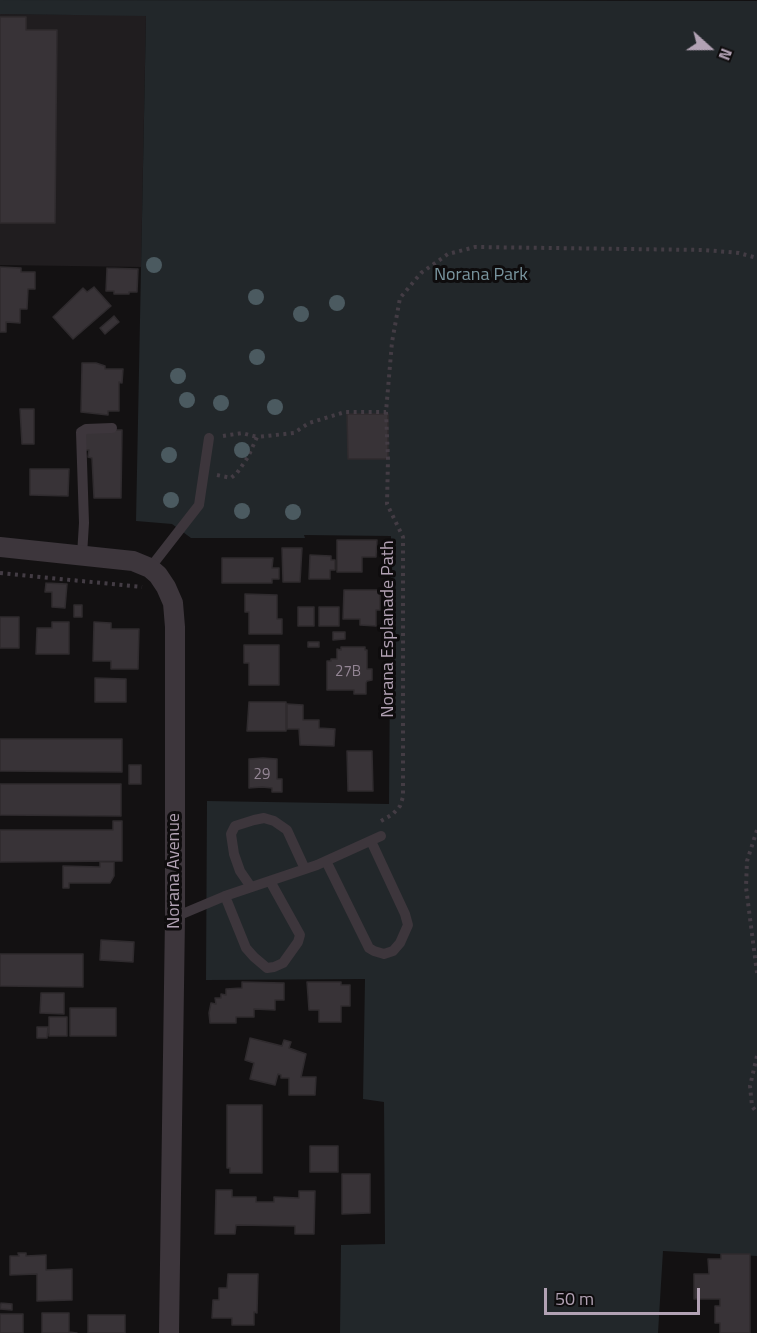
<!DOCTYPE html>
<html>
<head>
<meta charset="utf-8">
<style>
  body { margin:0 }
  #map { position:relative; width:757px; height:1333px; overflow:hidden; background:#131112; font-family:"Titillium Web",sans-serif }
  canvas { display:block }
  .north { position:absolute; left:679px; top:18px; width:60px; height:60px; -webkit-text-stroke:4px #0e0c0d; paint-order:stroke; rotate:111deg; font-size:16px; font-weight:700; line-height:24px; text-align:center; color:#b2a2b4 }
  .north::after { content:''; display:block; margin:auto; width:21px; height:27px; background:#b2a2b4; clip-path:polygon(50% 0,100% 100%,50% 72%,0 100%) }
  .scale { position:absolute; left:544px; top:1288px; width:156px; height:27px; box-sizing:border-box; border:3px solid #b2a2b4; border-top:0; padding-left:8px; font-size:18px; line-height:21px; white-space:nowrap; color:#b2a2b4; -webkit-text-stroke:4px #0e0c0d; paint-order:stroke }
</style>
</head>
<body>
<div id="map">
<canvas width="757" height="1333"></canvas>
<div class="north">N</div>
<div class="scale">50 m</div>
</div>
<script>
const ctx = document.querySelector('canvas').getContext('2d');
ctx.lineJoin = 'round';
function fillPath(path, color) {
  ctx.fillStyle = color;
  ctx.fill(path, 'evenodd');
}
function shape(rows) {
  const path = new Path2D();
  for (const r of rows) {
    path.moveTo(r[0], r[1]);
    for (let i = 2; i < r.length; i += 2) path.lineTo(r[i], r[i + 1]);
  }
  return path;
}
function trace(path, color, width, dash) {
  ctx.strokeStyle = color;
  ctx.lineWidth = width;
  ctx.lineCap = dash ? 'butt' : 'round';
  ctx.setLineDash(dash || []);
  ctx.stroke(path);
}
function write(font, color, halo, rows, align = 'center') {
  ctx.font = font + ' "Titillium Web",sans-serif';
  ctx.lineWidth = 6;
  ctx.setLineDash([]);
  ctx.textBaseline = 'middle';
  ctx.strokeStyle = halo;
  ctx.fillStyle = color;
  for (const [text, x, y, turn = 0] of rows) {
    ctx.save();
    ctx.translate(x, y);
    ctx.rotate((+turn || 0) * Math.PI / 180);
    ctx.textAlign = isNaN(turn) ? turn : align;
    if (halo) ctx.strokeText(text, 0, 0);
    ctx.fillText(text, 0, 0);
    ctx.restore();
  }
}
fillPath(shape([
  [0,14,146,15,141,267,0,265]
]), '#201d1f');
fillPath(shape([
  [0,0,757,1,757,1256,663,1251,658,1333,340,1333,341,1245,385,1244,384,1102,363,1099,365,979,206,980,207,801,389,804,391,536,304,535,305,538,191,538,172,524,136,521,146,16,0,14]
]), '#22272a');
const building = shape([
  [0,17,26,17,26,30,57,30,55,223,0,223,0,17],
  [0,267,21,268,21,272,35,272,35,289,28,289,27,309,20,309,20,323,6,322,6,332,0,332,0,267],
  [107,268,138,269,137,292,129,292,129,294,114,294,114,291,106,291,107,268],
  [94,287,111,306,73,339,53,317,83,288,87,292,94,287],
  [114,316,119,322,105,334,100,328,114,316],
  [82,363,96,363,105,366,105,369,123,369,122,383,119,382,119,411,108,411,108,415,81,412,82,363],
  [20,409,34,409,34,444,22,444,20,409],
  [347,414,388,414,388,459,348,459,347,414],
  [92,430,122,430,121,498,94,498,92,458,88,457,89,450,84,450,84,432,92,430],
  [30,469,69,469,68,496,30,495,30,469],
  [337,540,377,540,376,557,362,557,362,572,337,572,337,540],
  [282,548,302,548,300,582,283,582,282,548],
  [310,555,331,556,331,560,335,560,335,570,330,570,330,579,309,579,310,555],
  [222,558,273,558,272,568,279,568,279,579,272,579,272,583,222,583,222,558],
  [46,583,67,584,65,608,52,607,52,592,45,592,46,583],
  [344,590,380,590,380,610,376,610,376,626,360,625,360,619,343,619,344,590],
  [245,594,277,595,277,619,282,619,282,634,249,634,249,612,245,612,245,594],
  [74,605,82,605,82,617,74,617,74,605],
  [298,607,314,607,314,626,298,626,298,607],
  [319,607,339,607,339,626,319,626,319,607],
  [0,617,19,617,19,648,0,648,0,617],
  [52,622,69,622,69,654,36,654,37,628,52,628,52,622],
  [94,622,111,623,111,629,139,629,138,669,111,669,111,661,93,661,94,622],
  [333,632,345,632,345,639,333,640,333,632],
  [308,642,319,642,319,647,308,647,308,642],
  [244,645,279,645,279,685,249,685,249,663,244,663,244,645],
  [341,647,365,647,365,650,367,650,367,669,372,669,372,680,367,681,366,683,366,694,354,694,354,690,327,690,327,661,331,661,331,659,337,659,337,649,341,650,341,647],
  [95,678,126,679,126,702,95,702,95,678],
  [249,702,286,702,286,731,247,731,249,702],
  [287,704,303,705,303,720,319,720,319,728,335,729,334,746,300,745,299,729,287,729,287,704],
  [0,739,122,739,122,772,0,771,0,739],
  [347,751,372,751,373,791,348,791,347,751],
  [263,758,277,759,277,779,282,779,282,792,272,792,272,788,262,787,249,788,249,759,263,758],
  [129,765,141,765,141,784,129,784,129,765],
  [0,784,121,784,121,816,0,815,0,784],
  [113,821,122,821,122,861,0,862,0,830,113,830,113,821],
  [100,862,114,862,114,876,110,883,69,883,69,888,63,888,63,866,100,867,100,862],
  [101,940,134,942,133,962,100,960,101,940],
  [0,954,83,954,83,987,0,986,0,954],
  [242,982,284,983,284,1000,275,1000,275,1010,254,1009,254,1017,236,1017,236,1023,210,1023,209,1013,211,1003,216,1004,215,998,221,998,221,994,226,995,226,989,242,988,242,982],
  [307,982,341,982,341,985,350,985,350,1006,341,1006,341,1022,319,1022,319,1010,309,1010,307,982],
  [41,993,64,993,64,1014,40,1013,41,993],
  [70,1008,116,1008,116,1036,70,1036,70,1008],
  [49,1017,67,1017,67,1036,49,1036,49,1017],
  [37,1027,48,1027,47,1038,37,1038,37,1027],
  [250,1038,282,1046,284,1040,291,1042,289,1048,306,1054,301,1077,316,1077,315,1095,289,1095,289,1078,281,1078,281,1075,278,1074,275,1085,250,1079,254,1063,245,1060,250,1038],
  [227,1105,262,1105,262,1173,230,1173,230,1168,227,1168,227,1105],
  [310,1146,338,1146,338,1172,310,1172,310,1146],
  [342,1174,370,1174,370,1213,342,1214,342,1174],
  [216,1190,232,1190,232,1197,256,1197,256,1202,274,1202,274,1197,299,1198,299,1191,315,1191,314,1234,295,1234,295,1226,236,1225,235,1234,215,1234,216,1190],
  [18,1253,26,1253,26,1256,46,1255,46,1270,72,1269,72,1300,37,1301,37,1274,10,1275,10,1256,19,1256,18,1253],
  [721,1254,750,1254,750,1333,720,1333,720,1323,715,1323,715,1306,720,1306,720,1299,694,1299,694,1274,709,1274,708,1259,721,1259,721,1254],
  [228,1274,258,1274,257,1313,254,1312,254,1325,232,1325,232,1318,212,1318,213,1300,219,1300,219,1288,227,1288,228,1274],
  [1,1303,12,1304,12,1310,0,1309,1,1303],
  [42,1313,69,1313,69,1332,77,1333,42,1333,42,1313],
  [0,1314,23,1314,23,1333,0,1333,0,1314],
  [88,1315,125,1315,125,1333,88,1333,88,1315]
]);
fillPath(building, '#383337');
trace(building, '#2f2b2e', 1.5);
trace(shape([
  [223,436,242,433,257,437],
  [217,475,231,478,237,473,248,457,257,437,294,433,309,423,345,412,386,412],
  [0,573,142,587],
  [381,821,393,814,400,806,403,797,403,537,387,504,388,459,386,412,392,342,400,298,421,273,448,254,475,247,704,250,739,253,757,258],
  [757,830,747,861,746,887,757,973],
  [757,1056,750,1086,752,1106,757,1113]
]), '#433c44', 4, [3, 4.5]);
trace(shape([
  [82,555,84,523,81,432,86,429,112,428],
  [150,568,199,505,209,438],
  [326,861,369,948,374,951,384,954,393,951,400,943,408,925,405,914,371,841],
  [251,887,240,871,234,854,231,834,235,826,254,820,264,818,274,821,287,830,305,869],
  [225,896,246,948,254,957,267,968,274,967,283,963,298,942,300,935,270,881],
  [175,917,225,896,317,865,381,836]
]), '#3d363c', 10);
trace(shape([
  [0,547,133,561,150,568,158,575,166,587,173,603,175,627,175,917,169,1333]
]), '#3d363c', 20);
ctx.fillStyle = '#4b5a60';
for (const [x, y] of [
  [154,265],
  [256,297],
  [337,303],
  [301,314],
  [257,357],
  [178,376],
  [187,400],
  [221,403],
  [275,407],
  [242,450],
  [169,455],
  [171,500],
  [242,511],
  [293,512]
]) {
  ctx.beginPath();
  ctx.arc(x, y, 8, 0, 2 * Math.PI);
  ctx.fill();
}
write('15px', '#948695', null, [
  ["27B",348,672],
  ["29",262,775]
]);
write('18px', '#79959f', '#0e0c0d', [
  ["Norana Park",481,276]
]);
write('18px', '#b2a2b4', '#0e0c0d', [
  ["Norana Esplanade Path",389,629,-90],
  ["Norana Avenue",175,871,-90]
]);
</script>
</body>
</html>
